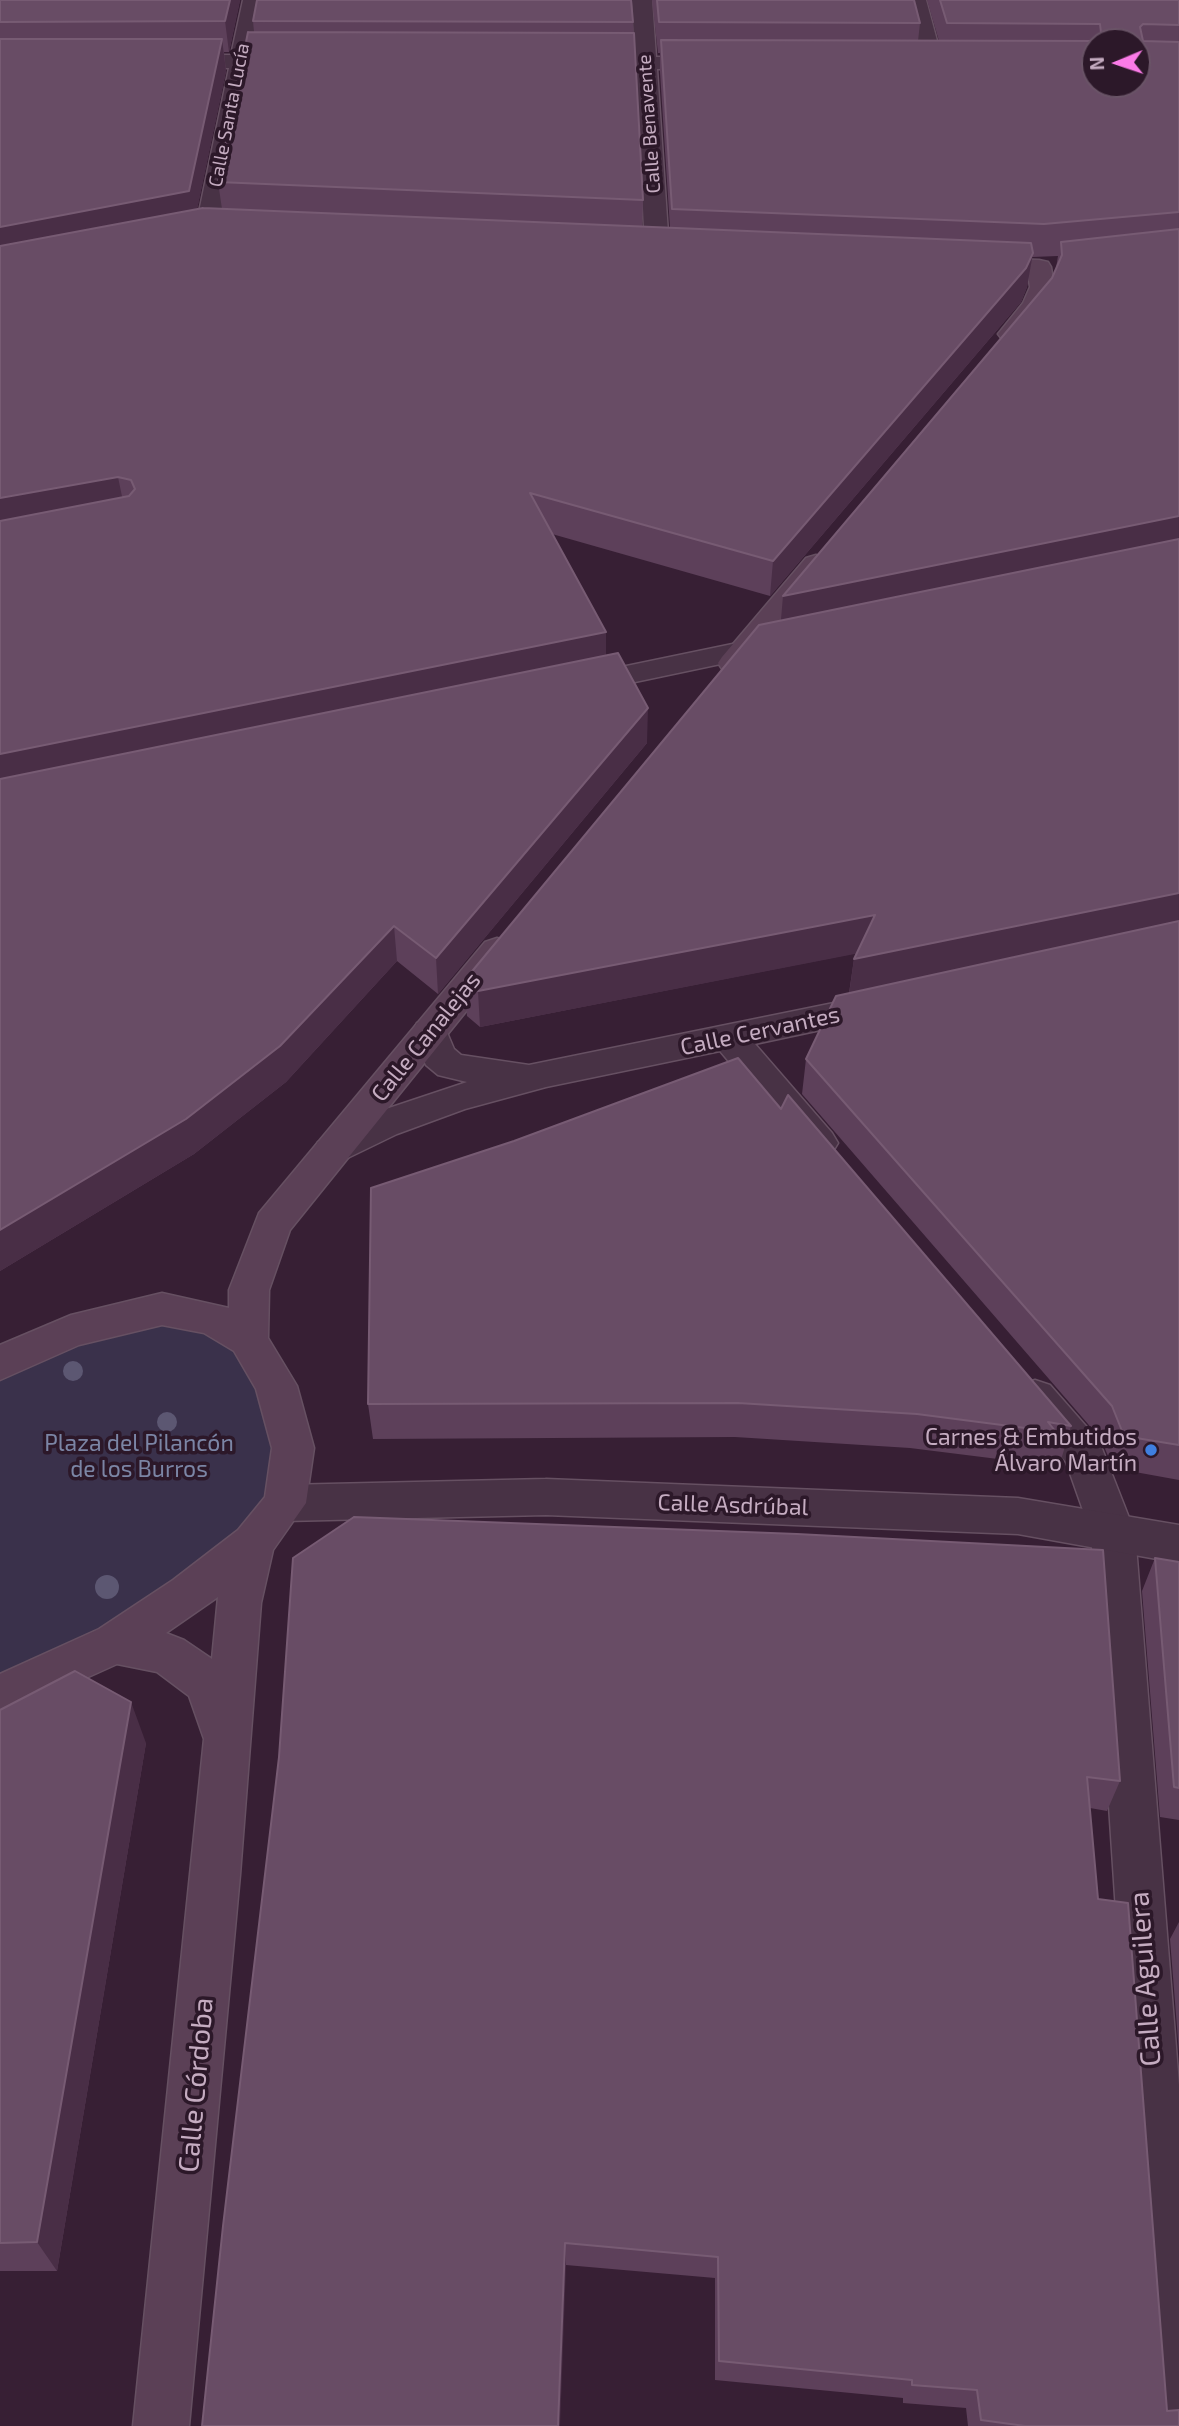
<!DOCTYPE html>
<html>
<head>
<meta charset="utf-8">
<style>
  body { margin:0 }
  #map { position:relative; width:1179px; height:2426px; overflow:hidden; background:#371f34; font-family:"Exo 2",sans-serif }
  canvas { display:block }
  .north { position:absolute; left:1081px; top:28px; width:70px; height:70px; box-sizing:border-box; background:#2c1829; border:2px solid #695366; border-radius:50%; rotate:268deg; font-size:19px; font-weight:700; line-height:28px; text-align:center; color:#c5acc1 }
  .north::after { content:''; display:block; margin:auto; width:24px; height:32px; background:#fb7be7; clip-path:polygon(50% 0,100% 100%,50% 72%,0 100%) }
</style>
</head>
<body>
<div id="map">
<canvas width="1179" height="2426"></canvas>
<div class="north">N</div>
</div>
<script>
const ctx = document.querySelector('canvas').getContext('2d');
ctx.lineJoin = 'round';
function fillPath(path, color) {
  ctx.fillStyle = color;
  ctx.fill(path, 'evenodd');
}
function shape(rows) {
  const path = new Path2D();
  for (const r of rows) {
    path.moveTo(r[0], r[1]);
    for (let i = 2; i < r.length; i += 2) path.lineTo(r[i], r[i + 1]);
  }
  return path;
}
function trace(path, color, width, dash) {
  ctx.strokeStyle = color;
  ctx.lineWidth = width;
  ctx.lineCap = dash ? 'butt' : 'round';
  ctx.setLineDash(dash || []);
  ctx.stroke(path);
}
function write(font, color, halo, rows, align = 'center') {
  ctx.font = font + ' "Exo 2",sans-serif';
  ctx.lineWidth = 7;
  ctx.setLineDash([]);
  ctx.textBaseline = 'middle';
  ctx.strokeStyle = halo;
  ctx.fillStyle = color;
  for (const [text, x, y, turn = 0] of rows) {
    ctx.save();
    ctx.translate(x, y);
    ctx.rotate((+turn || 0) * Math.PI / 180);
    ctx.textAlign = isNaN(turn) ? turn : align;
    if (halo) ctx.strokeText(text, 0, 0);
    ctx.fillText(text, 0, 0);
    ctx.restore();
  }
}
fillPath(shape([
  [162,1309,248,1340,293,1448,253,1543,0,1696,0,1363]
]), '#3a314b');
const minor = shape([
  [243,0,263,0,253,55,295,56,306,62,295,68,250,68,219,231,215,236,207,238,199,236,195,231,229,68,174,67,163,61,174,55,231,55,243,0],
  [632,0,652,0,656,57,712,57,723,63,712,69,657,69,669,248,665,253,657,255,649,253,645,248,636,69,583,69,572,63,583,57,635,57,632,0],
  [906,0,926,0,943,63,940,68,932,69,921,63,906,0],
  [776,635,787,638,791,644,787,650,578,694,567,692,563,685,567,678,578,676,776,635],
  [878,994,891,997,896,1006,891,1015,755,1044,832,1133,838,1143,832,1153,819,1157,806,1153,720,1051,546,1087,465,1109,397,1134,331,1166,318,1162,312,1152,318,1142,371,1114,467,1082,438,1075,426,1065,412,1032,417,1023,430,1019,443,1023,454,1049,461,1055,529,1065,878,994],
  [1035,1380,1050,1385,1099,1441,1135,1533,1179,2085,1179,2426,1150,2426,1091,1533,1066,1462,1020,1409,1014,1397,1020,1385,1035,1380]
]);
const tertiary = shape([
  [546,1479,1018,1498,1179,1525,1179,1563,1018,1534,546,1515,285,1521,270,1516,264,1503,270,1490,285,1485,546,1479]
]);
const secondary = shape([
  [980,258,1039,260,1048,262,1051,267,1054,287,1047,305,1020,339,1002,339,998,334,1023,303,1030,287,1028,274,971,270,968,265,971,260,980,258],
  [816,555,826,558,830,564,826,570,744,669,733,672,722,669,718,663,722,657,806,558,816,555],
  [497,938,509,942,514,950,509,958,290,1230,269,1290,268,1338,297,1386,314,1448,306,1503,273,1550,261,1603,240,1875,189,2426,133,2426,204,1739,189,1696,157,1672,117,1664,0,1717,0,1674,99,1629,173,1580,238,1530,265,1497,272,1448,256,1389,234,1351,204,1333,162,1325,79,1345,0,1380,0,1345,71,1315,162,1293,229,1308,229,1290,259,1213,485,942,497,938],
  [218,1597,212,1659,184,1640,166,1633,218,1597]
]);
trace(minor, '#665062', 3);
trace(tertiary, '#665062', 3);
trace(secondary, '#665062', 3);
fillPath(minor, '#483245');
fillPath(tertiary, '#483245');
fillPath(secondary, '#5b4056');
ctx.fillStyle = '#5c5772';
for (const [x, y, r] of [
  [73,1371,10],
  [167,1422,10],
  [107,1587,12]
]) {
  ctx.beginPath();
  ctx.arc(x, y, r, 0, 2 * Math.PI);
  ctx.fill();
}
fillPath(shape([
  [0,0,240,0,229,52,224,52,226,71,197,209,222,209,218,182,254,32,253,21,633,22,643,200,642,227,670,228,660,72,660,53,658,53,652,0,914,0,920,23,918,41,939,41,927,0,1179,0,1179,1480,1113,1468,1101,1439,802,1094,806,1059,849,993,854,959,857,953,480,1027,467,1016,464,981,781,620,1052,278,1056,268,1058,256,1032,257,1027,287,1021,302,770,596,552,534,606,656,647,743,438,994,397,961,286,1082,194,1154,0,1271],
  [781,1109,1071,1426,1061,1460,1048,1458,1046,1465,910,1448,735,1437,373,1439,368,1404],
  [293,1558,1120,1781,1107,1811,1090,1808,1098,1899,1167,2411,1179,2426,968,2426,966,2408,903,2403,903,2398,715,2380,715,2278,566,2265,279,1757],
  [1155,1558,1179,1562,1179,1820,1160,1817,1142,1591],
  [0,1710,146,1743,57,2271,0,2271],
  [1179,1922,1179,2052,1170,1939]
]), '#5d405a');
fillPath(shape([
  [230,0,240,0,229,52,225,21],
  [222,39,226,71,194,224,0,261,0,227],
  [1033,253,1027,287,1021,302,770,596,773,561],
  [118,477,125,511,0,534,0,498],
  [1179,516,1179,547,780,631,783,596],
  [606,632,606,667,0,792,0,754],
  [648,708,647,743,438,994,436,958],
  [1179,893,1179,926,849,995,854,959],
  [875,915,870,951,480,1027,478,991],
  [394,926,397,961,286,1082,194,1154,0,1271,0,1230],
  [131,1702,146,1743,57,2271,37,2242],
  [565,2243,566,2265,560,2426,558,2426]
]), '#492e46');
const building = shape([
  [0,0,230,0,225,21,0,22,0,0],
  [257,0,631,0,633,22,253,21,257,0],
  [657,0,914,0,920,23,659,22,657,0],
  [940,0,1179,0,1179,25,1143,24,1140,27,1143,41,1179,42,1179,212,1044,224,672,209,661,40,1102,41,1100,24,947,23,940,0],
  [1095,42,1137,42,1137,84,1095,84,1095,42],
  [248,32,634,33,643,200,218,182,248,32],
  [0,39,222,39,189,191,0,227,0,39],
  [203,208,1031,243,1033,253,1026,268,773,561,530,493,606,632,0,754,0,521,129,496,135,489,131,480,118,477,0,498,0,246,203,208],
  [1179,229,1179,516,783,596,1052,278,1062,255,1061,242,1179,229],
  [1179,539,1179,893,854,959,875,915,478,991,464,981,759,625,1179,539],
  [618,653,648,708,436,958,394,926,280,1046,186,1119,0,1230,0,779,618,653],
  [1179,921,1179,1445,1124,1436,1112,1406,806,1059,836,996,1179,921],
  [738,1058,781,1109,788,1095,1071,1426,1048,1422,1056,1432,917,1414,738,1403,368,1404,371,1188,514,1141,738,1058],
  [354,1517,797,1534,1103,1550,1120,1781,1087,1777,1098,1899,1128,1903,1167,2411,1179,2410,1179,2426,1025,2426,981,2420,977,2390,912,2385,912,2380,719,2361,718,2257,565,2243,558,2426,202,2426,223,2226,279,1757,293,1558,354,1517],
  [1155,1558,1179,1562,1179,1788,1174,1787,1155,1558],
  [75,1671,131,1702,37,2242,0,2243,0,1710,75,1671]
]);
fillPath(building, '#684c65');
trace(building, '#775b73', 2);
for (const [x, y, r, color] of [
  [1151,1450,7,"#3f7fe0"]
]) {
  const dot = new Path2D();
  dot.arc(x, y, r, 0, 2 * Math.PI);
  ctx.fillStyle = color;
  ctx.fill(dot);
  trace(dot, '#2c1829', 2.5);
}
write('19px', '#c5acc1', '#2c1829', [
  ["Calle Santa Lucía",229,115,-79],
  ["Calle Benavente",649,124,-94]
]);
write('23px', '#c5acc1', '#2c1829', [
  ["Calle Cervantes",760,1031,-12],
  ["Calle Canalejas",426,1037,-51],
  ["Calle Asdrúbal",733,1505,2]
]);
write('23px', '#c5acc1', '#2c1829', [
  ["Carnes & Embutidos",1137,1437],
  ["Álvaro Martín",1137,1463]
], 'right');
write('23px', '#7b85a5', '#2c1829', [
  ["Plaza del Pilancón",139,1443],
  ["de los Burros",139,1469]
]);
write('28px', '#c5acc1', '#2c1829', [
  ["Calle Aguilera",1145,1979,-94],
  ["Calle Córdoba",196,2085,-85]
]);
</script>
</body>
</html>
